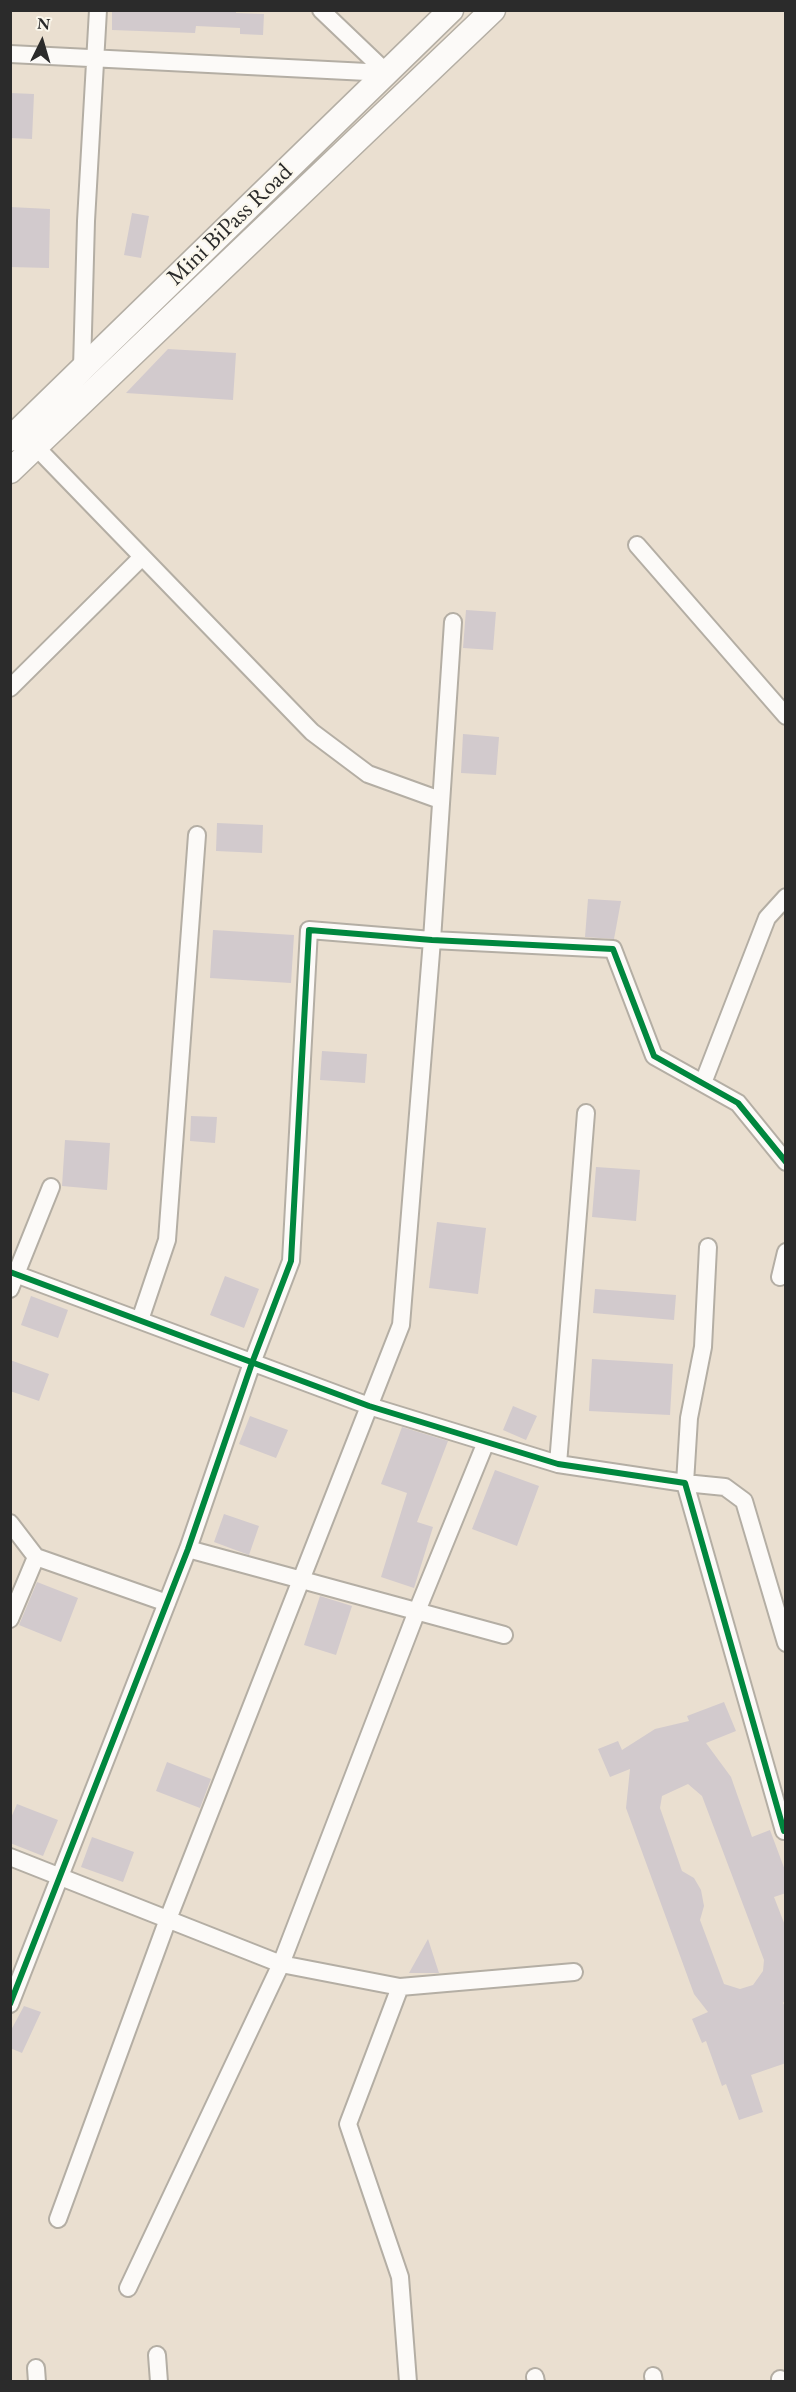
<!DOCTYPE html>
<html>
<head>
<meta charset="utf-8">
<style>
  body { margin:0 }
  #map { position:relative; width:796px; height:2392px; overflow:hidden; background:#eadfd0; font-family:"EB Garamond",serif }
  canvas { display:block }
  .frame { position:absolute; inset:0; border:12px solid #2b2b2b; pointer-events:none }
  .north { position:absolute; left:12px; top:12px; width:60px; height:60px; -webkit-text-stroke:4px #fbf7ec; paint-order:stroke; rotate:5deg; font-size:16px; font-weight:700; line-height:24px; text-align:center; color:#2b2b2b }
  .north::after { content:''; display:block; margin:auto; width:21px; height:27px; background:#2b2b2b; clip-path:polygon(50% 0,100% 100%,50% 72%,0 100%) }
</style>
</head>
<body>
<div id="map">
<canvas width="796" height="2392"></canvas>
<div class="frame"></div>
<div class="north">N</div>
</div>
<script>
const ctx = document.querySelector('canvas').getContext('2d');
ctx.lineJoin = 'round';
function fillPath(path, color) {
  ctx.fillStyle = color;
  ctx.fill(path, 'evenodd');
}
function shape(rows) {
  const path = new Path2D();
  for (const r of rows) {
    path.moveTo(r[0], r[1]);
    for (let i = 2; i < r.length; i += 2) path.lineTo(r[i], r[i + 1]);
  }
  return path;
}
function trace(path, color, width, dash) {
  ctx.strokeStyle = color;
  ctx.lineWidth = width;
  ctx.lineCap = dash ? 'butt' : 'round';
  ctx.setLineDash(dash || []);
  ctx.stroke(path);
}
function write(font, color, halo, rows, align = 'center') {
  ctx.font = font + ' "EB Garamond",serif';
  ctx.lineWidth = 4.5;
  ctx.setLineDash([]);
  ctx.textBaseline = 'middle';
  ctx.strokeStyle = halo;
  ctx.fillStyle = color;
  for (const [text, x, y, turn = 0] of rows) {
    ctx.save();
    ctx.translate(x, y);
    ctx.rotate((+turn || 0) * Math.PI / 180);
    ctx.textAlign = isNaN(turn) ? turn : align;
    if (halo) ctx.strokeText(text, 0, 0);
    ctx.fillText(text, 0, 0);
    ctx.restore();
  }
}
fillPath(shape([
  [112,10,236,10,236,13,264,14,263,35,240,34,240,28,196,26,195,33,112,30],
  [10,93,34,94,32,139,10,138],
  [10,207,50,209,49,268,10,267],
  [132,213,149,216,141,258,124,255],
  [168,349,236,353,233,400,126,393],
  [466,610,496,612,493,650,463,648],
  [463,734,499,737,496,775,461,773],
  [217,823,263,825,262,853,216,851],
  [588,899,621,901,614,939,585,937],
  [213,930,294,935,291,983,210,978],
  [322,1051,367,1054,365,1083,320,1080],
  [191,1116,217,1117,215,1143,190,1141],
  [65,1140,110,1143,107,1190,62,1186],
  [596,1167,640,1170,636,1221,592,1217],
  [437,1222,486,1228,478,1294,429,1288],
  [225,1276,259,1289,244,1328,210,1315],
  [595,1289,676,1295,674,1320,593,1313],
  [31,1296,68,1310,58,1338,21,1325],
  [592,1359,673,1364,670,1415,589,1411],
  [10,1360,49,1374,39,1401,10,1391],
  [513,1406,537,1416,526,1440,503,1430],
  [250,1416,288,1430,276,1458,239,1444],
  [402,1427,448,1441,417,1522,433,1527,414,1588,381,1577,407,1493,381,1484],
  [495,1470,539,1486,517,1546,472,1529],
  [224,1514,259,1526,249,1555,214,1542],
  [37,1582,78,1598,61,1642,19,1625],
  [320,1596,352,1606,336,1655,304,1645],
  [724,1702,736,1731,706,1743,731,1777,752,1837,770,1830,786,1873,786,1893,774,1897,786,1928,786,1999,783,2003,786,2008,786,2063,751,2075,763,2112,739,2120,726,2084,722,2086,706,2041,702,2043,692,2019,708,2012,694,1994,626,1808,630,1769,610,1777,598,1749,618,1741,622,1750,655,1729,689,1721,687,1716],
  [688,1784,702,1796,764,1960,763,1971,753,1985,740,1989,724,1984,700,1920,704,1906,701,1890,694,1878,682,1871,660,1808,662,1796],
  [167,1762,211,1779,200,1808,156,1791],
  [17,1804,58,1820,43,1856,10,1843,10,1820],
  [92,1837,134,1852,123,1882,81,1867],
  [428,1939,439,1973,409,1973],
  [24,2006,41,2012,22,2053,10,2048,10,2032]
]), '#d2cacd');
const minor = shape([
  [10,54,387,73,321,10],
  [82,368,86,221,98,10],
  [36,447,312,732,368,774,440,800],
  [637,545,786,716],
  [10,688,142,557],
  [703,1083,767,918,786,897],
  [708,1247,703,1347,689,1418,685,1483,725,1487,744,1501,786,1643],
  [10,1272,369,1406,558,1464,685,1483,784,1831],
  [780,1277,786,1252],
  [10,1289,51,1187],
  [140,1320,167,1240,197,835],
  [558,1464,586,1113],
  [10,1523,36,1557,167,1603],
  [188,1549,504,1635],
  [10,1619,36,1557],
  [10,1857,281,1964,400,1987,574,1972],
  [400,1987,348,2124,400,2277,408,2382],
  [10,2004,188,1549,252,1363,291,1261,309,930,432,940,613,949,654,1056,738,1103,786,1162],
  [58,2219,168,1919,401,1325,432,940,453,622],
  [128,2288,281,1964,417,1611,486,1442],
  [157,2355,159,2382],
  [36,2368,37,2382],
  [653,2376,654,2382],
  [535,2377,536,2382],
  [780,2379,781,2382]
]);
const secondary = shape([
  [10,439,451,10],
  [10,471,493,10]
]);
trace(minor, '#b4aea4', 20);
trace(secondary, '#b4aea4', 27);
trace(minor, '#fcfaf8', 16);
trace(secondary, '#fcfaf8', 24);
trace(shape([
  [10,1272,369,1406,558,1464,685,1483,784,1831],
  [10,2004,188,1549,252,1363,291,1261,309,930,432,940,613,949,654,1056,738,1103,786,1162]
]), '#00873e', 6);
write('24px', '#2b2b2b', '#fbf7ec', [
  ["Mini BiPass Road",230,225,-44]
]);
</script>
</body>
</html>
